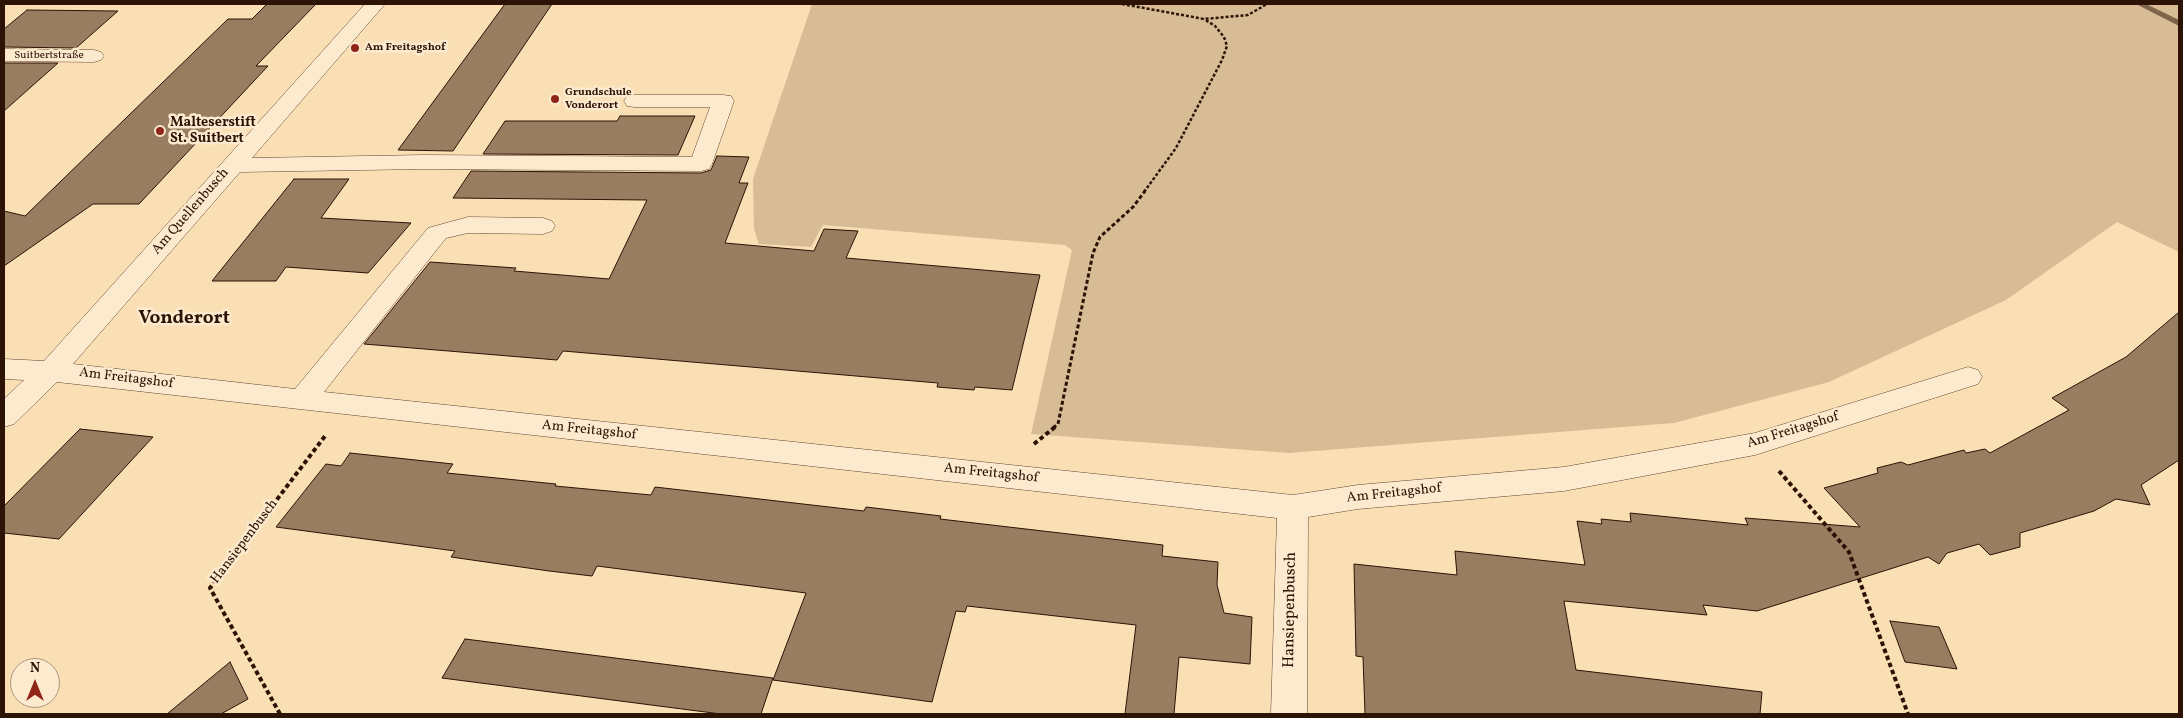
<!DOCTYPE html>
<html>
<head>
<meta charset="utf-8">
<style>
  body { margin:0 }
  #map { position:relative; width:2183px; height:718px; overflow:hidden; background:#fbdfb4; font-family:Vollkorn,serif }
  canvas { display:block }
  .frame { position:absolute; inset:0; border:5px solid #2d1206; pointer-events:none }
  .north { position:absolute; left:10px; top:658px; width:50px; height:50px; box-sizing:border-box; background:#fceace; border:1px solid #a9947e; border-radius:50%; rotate:0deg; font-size:14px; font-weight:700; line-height:20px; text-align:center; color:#2d1206 }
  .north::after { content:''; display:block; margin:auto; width:18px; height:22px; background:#8f2418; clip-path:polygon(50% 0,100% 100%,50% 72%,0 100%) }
</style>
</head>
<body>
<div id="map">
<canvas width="2183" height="718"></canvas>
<div class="frame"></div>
<div class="north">N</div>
</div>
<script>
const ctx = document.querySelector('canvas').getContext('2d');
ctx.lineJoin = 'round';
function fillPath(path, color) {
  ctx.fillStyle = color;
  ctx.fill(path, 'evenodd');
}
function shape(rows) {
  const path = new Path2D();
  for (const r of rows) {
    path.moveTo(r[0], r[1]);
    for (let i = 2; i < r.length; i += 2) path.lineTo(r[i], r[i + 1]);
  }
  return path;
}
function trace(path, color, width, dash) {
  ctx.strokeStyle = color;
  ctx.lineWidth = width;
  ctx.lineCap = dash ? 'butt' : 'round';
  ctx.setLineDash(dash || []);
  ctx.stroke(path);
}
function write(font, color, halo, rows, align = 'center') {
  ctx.font = font + ' Vollkorn,serif';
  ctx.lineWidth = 5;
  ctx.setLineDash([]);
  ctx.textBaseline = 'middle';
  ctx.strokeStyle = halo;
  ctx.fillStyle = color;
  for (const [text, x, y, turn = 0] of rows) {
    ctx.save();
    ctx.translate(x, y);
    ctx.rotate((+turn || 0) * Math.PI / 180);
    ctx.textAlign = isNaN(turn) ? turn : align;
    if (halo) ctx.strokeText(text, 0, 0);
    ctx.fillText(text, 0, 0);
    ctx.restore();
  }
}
fillPath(shape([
  [812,4,2179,4,2179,252,2117,222,2006,300,1829,382,1674,423,1289,453,1031,434,1072,250,1065,245,823,225,811,247,759,244,754,229,753,179]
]), '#d8bc96');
fillPath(shape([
  [2136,4,2146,4,2179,20,2179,26,2136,4]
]), '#7f634b');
const building = shape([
  [267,4,316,4,256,66,268,66,139,204,93,204,4,266,4,211,25,216,228,19,252,19,267,4],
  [505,4,552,4,453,151,398,150,505,4],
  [27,10,118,11,76,48,4,47,4,29,27,10],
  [4,63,58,63,4,111,4,63],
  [620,116,695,116,678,155,483,154,505,121,617,121,620,116],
  [717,156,749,157,739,183,748,183,725,243,814,251,824,229,858,231,846,258,1040,275,1012,390,975,387,974,390,937,387,938,383,563,351,557,360,364,344,430,262,516,268,514,271,609,279,647,200,453,198,471,171,701,173,711,170,717,156],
  [294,179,349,179,321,218,411,223,368,273,286,267,276,281,212,281,294,179],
  [2179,312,2179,460,2141,485,2150,505,2116,499,2094,511,2020,533,2020,547,1990,555,1979,544,1947,553,1939,564,1928,557,1757,611,1703,605,1707,615,1564,601,1576,670,1762,692,1760,714,1365,714,1363,657,1356,656,1354,564,1457,575,1455,551,1585,565,1577,521,1602,524,1601,519,1631,522,1630,513,1748,525,1745,518,1860,527,1824,488,1878,473,1877,468,1901,462,1908,465,1964,450,1966,453,1985,449,1990,453,2069,410,2052,398,2126,357,2179,312],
  [80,429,153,437,59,539,4,533,4,506,80,429],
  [350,453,453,464,447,473,556,484,555,486,651,495,655,487,864,511,866,507,941,516,940,519,1163,545,1162,556,1218,562,1217,585,1224,613,1252,617,1250,664,1179,657,1174,714,1125,714,1136,625,967,606,965,612,956,611,932,702,773,680,806,593,597,566,592,576,549,571,451,557,455,551,276,527,326,464,341,466,350,453],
  [1890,621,1939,627,1957,669,1905,662,1890,621],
  [465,639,773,678,761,714,721,714,442,678,465,639],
  [230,662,248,699,221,714,167,714,230,662]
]);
fillPath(building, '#987d60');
trace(building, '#2d1206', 1);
const minor = shape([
  [365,4,385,4,252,158,424,155,692,157,710,107,635,107,627,106,624,101,627,96,635,95,723,95,731,96,734,101,712,164,709,169,701,171,424,169,240,172,73,364,295,389,428,228,468,217,543,218,552,221,555,226,552,231,543,234,468,233,446,238,324,392,1293,495,1358,485,1564,467,1755,433,1968,367,1978,370,1982,377,1978,384,1755,455,1564,491,1358,509,1308,517,1307,714,1271,714,1277,518,57,382,14,424,4,427,4,399,24,380,4,379,4,359,44,361,365,4],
  [4,49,94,50,101,52,104,56,101,60,94,62,4,61,4,49]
]);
trace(minor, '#604532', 1);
trace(shape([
  [1122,4,1204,19,1248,15,1267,4],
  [1144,192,1176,148,1222,60,1227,46,1224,37,1215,26,1204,19]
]), '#2d1206', 2.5, [3, 2]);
trace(shape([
  [1053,428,1058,424,1093,253,1100,237,1133,207,1145,191]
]), '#2d1206', 3, [4, 2.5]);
trace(shape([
  [1034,444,1055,427],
  [1779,471,1849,552,1908,714],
  [280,714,210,588,325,436]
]), '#2d1206', 4, [4.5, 3]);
fillPath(minor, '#fceace');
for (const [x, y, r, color] of [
  [355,48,5,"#8f2418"],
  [555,99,5,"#8f2418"],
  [160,131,5,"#8f2418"]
]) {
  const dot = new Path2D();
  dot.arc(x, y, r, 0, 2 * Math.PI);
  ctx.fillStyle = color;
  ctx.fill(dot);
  trace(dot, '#fceace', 2);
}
write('bold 11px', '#2d1206', '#fceace', [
  ["Am Freitagshof",365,48],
  ["Grundschule",565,93],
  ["Vonderort",565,106]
], 'left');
write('11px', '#2d1206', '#fceace', [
  ["Suitbertstraße",49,56]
]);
write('bold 14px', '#2d1206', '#fceace', [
  ["Malteserstift",170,123],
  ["St. Suitbert",170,139]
], 'left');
write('14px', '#2d1206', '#fceace', [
  ["Am Quellenbusch",191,212,-49],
  ["Am Freitagshof",126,379,7],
  ["Am Freitagshof",589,431,6],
  ["Am Freitagshof",1793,431,-17],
  ["Am Freitagshof",991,474,6],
  ["Am Freitagshof",1394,494,-6],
  ["Hansiepenbusch",245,542,-53]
]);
write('16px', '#2d1206', '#fceace', [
  ["Hansiepenbusch",1291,610,-89]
]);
write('bold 19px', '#2d1206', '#fceace', [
  ["Vonderort",184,320]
]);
</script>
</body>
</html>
